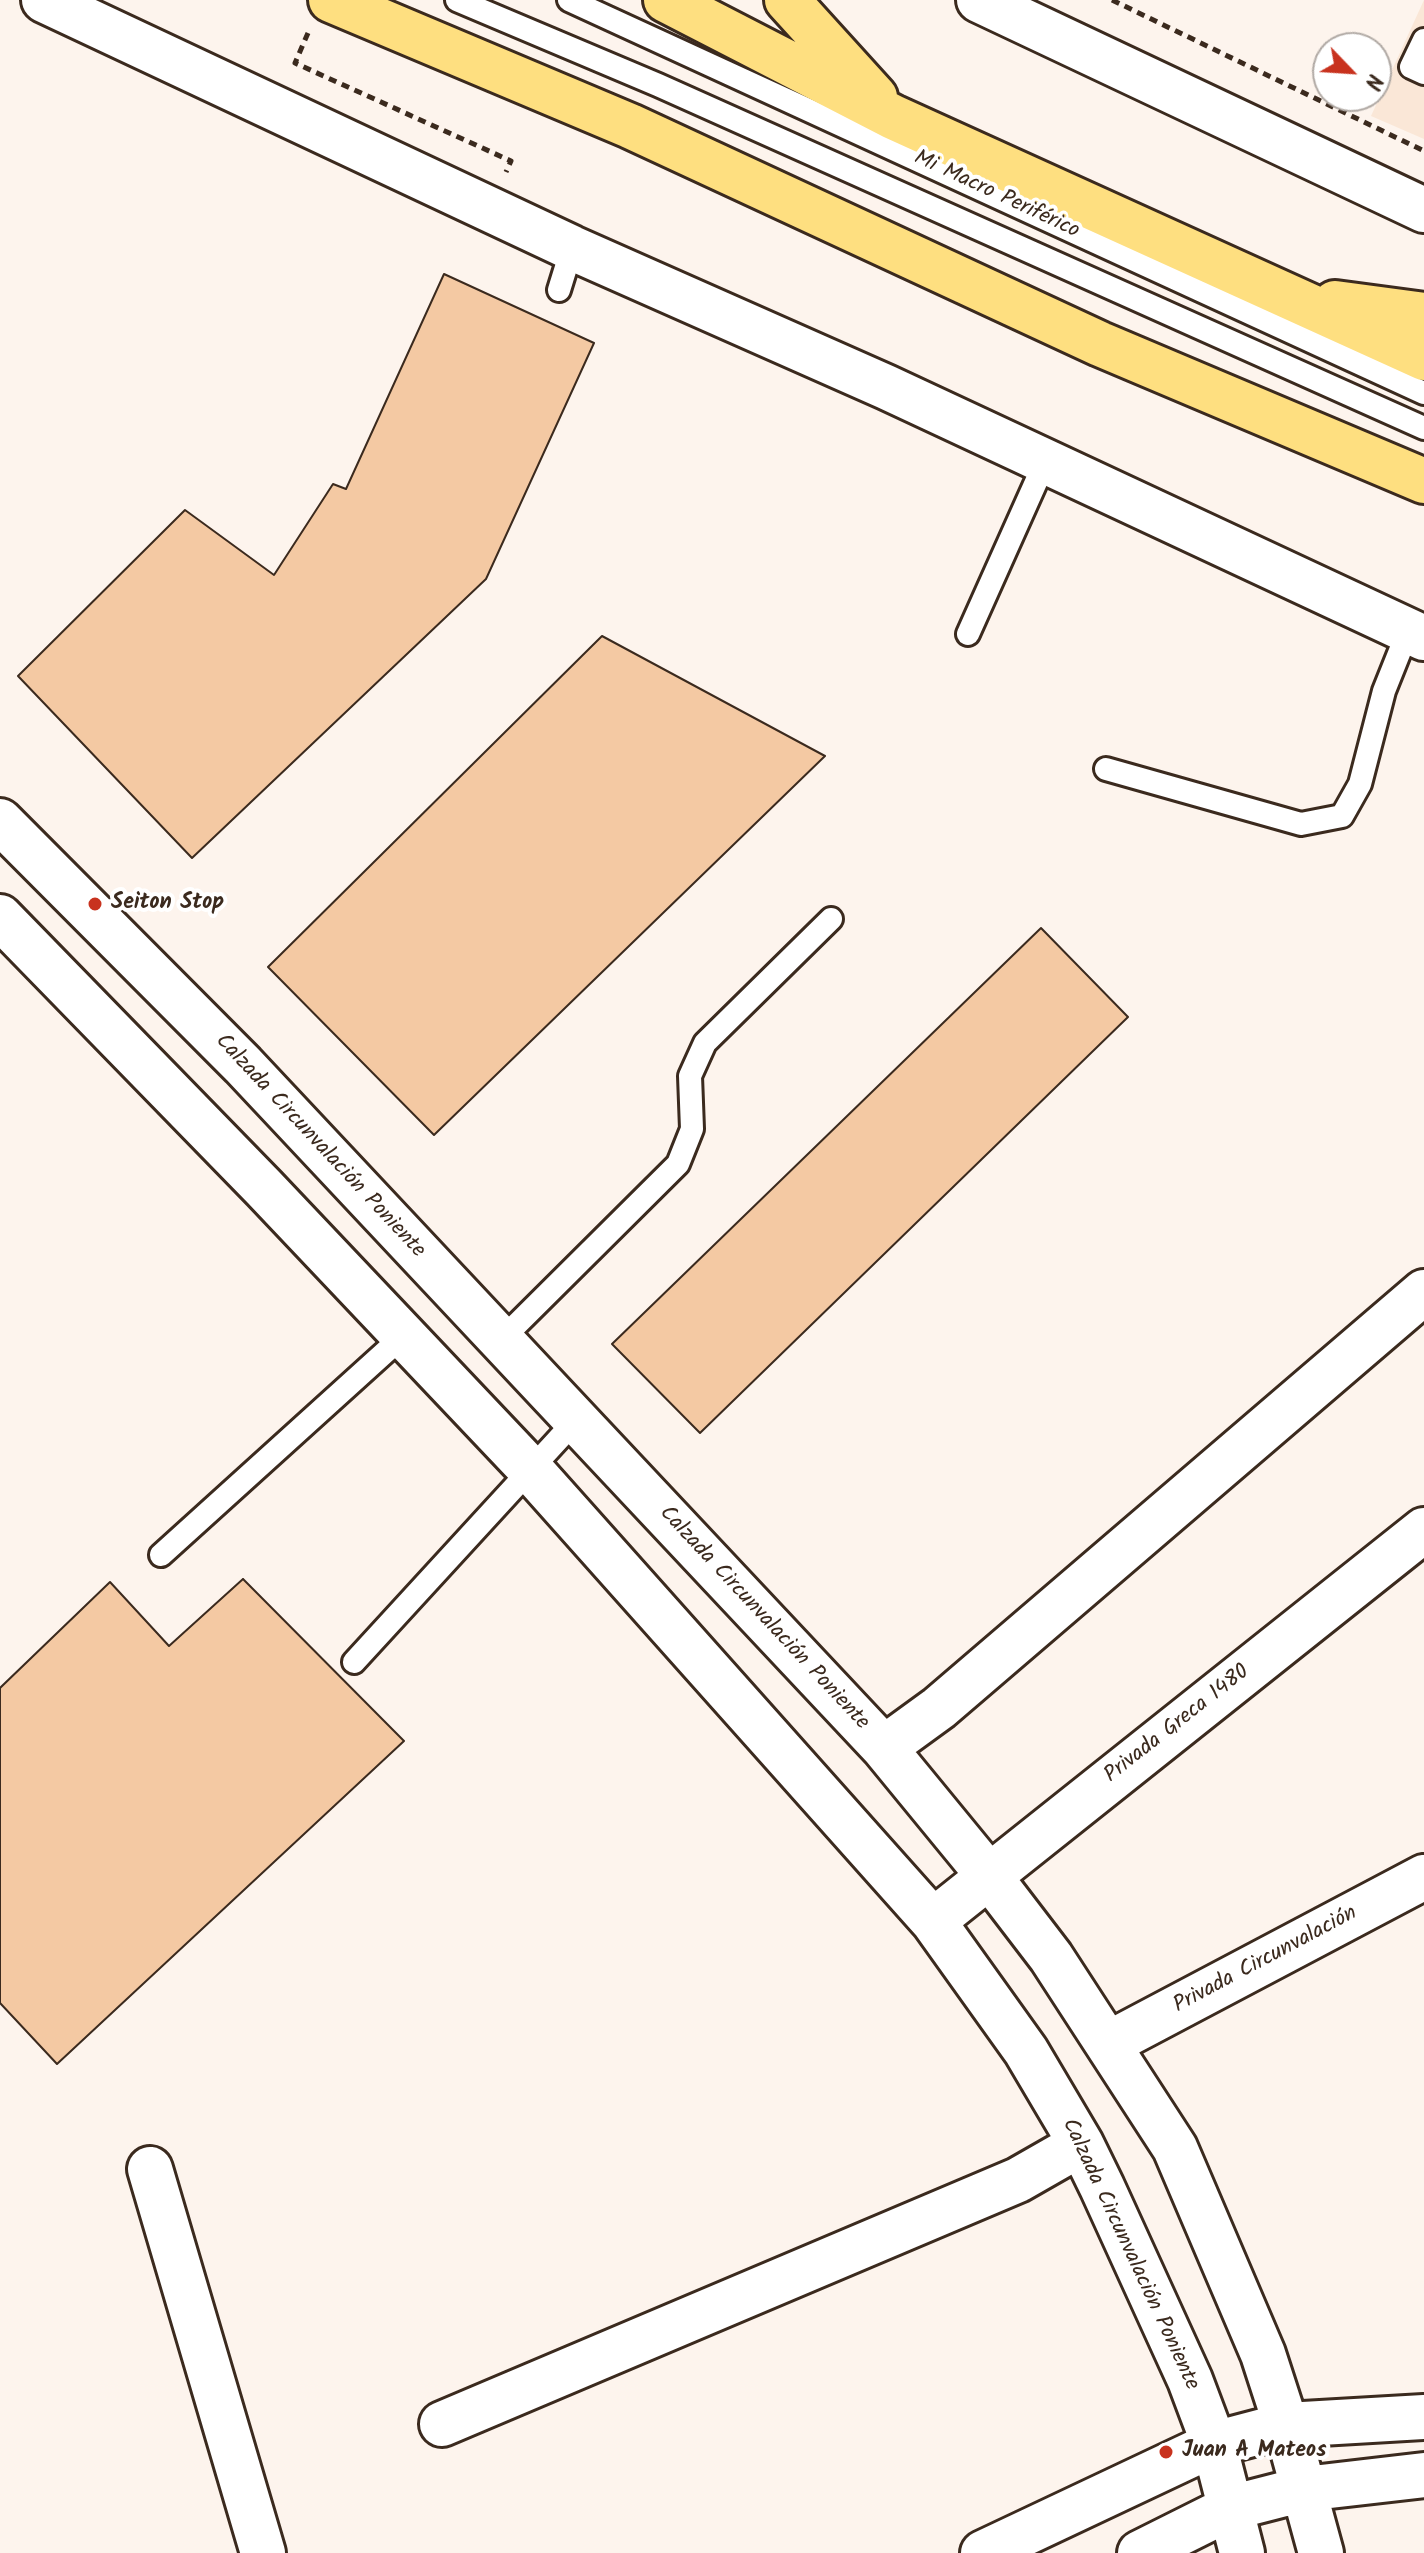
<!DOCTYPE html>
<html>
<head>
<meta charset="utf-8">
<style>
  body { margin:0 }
  #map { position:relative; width:1424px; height:2553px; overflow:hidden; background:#fdf4ed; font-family:Kalam,sans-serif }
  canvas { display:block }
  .north { position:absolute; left:1312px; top:32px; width:80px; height:80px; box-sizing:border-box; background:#fff; border:2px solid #b1aaa5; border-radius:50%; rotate:115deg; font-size:22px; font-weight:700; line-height:32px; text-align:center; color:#3b2a1e }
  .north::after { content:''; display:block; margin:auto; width:28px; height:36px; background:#c8321e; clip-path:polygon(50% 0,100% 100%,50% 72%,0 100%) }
</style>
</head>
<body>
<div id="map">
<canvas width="1424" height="2553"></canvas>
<div class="north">N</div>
</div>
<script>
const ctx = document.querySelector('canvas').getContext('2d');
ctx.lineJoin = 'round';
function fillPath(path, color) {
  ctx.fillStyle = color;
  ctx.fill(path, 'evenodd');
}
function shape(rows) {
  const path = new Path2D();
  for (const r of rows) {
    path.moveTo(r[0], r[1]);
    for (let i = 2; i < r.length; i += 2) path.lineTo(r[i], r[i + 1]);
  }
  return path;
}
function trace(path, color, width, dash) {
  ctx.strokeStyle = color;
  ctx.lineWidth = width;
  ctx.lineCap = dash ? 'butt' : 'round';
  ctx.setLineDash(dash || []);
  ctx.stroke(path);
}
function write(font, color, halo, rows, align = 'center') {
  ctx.font = font + ' Kalam,sans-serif';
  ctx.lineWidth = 8;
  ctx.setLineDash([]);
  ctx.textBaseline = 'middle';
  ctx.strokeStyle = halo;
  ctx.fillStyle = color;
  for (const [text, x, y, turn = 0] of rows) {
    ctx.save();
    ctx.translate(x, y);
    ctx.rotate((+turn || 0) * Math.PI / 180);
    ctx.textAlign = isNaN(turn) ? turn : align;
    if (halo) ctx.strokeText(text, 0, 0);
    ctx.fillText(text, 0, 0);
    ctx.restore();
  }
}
fillPath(shape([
  [1424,0,1424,139,1371,116]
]), '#fae7d7');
const building = shape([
  [444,274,594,343,486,579,192,858,18,676,185,510,274,575,333,484,346,489,444,274],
  [602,636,825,756,434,1135,268,967,602,636],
  [1041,928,1128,1017,700,1433,612,1344,1041,928],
  [243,1579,404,1741,57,2064,0,2003,0,1688,110,1582,169,1646,243,1579]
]);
fillPath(building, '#f4c9a3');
trace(building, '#3b2a1e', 2);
const service = shape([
  [457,0,658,85,1424,428],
  [569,0,1424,393],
  [1424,40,1411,67,1424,73],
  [559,290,572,248],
  [968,634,1045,462],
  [1106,769,1301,824,1342,816,1360,784,1384,691,1408,631],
  [501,1340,678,1164,692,1129,690,1076,705,1043,831,919],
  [161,1555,403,1336],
  [354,1662,576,1420]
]);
const minor = shape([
  [44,0,572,248,886,387,1424,638],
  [979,0,1424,210],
  [0,821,243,1065,576,1420,884,1748,989,1876,1051,1957,1175,2148,1263,2354,1286,2425,1321,2553],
  [0,917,264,1188,530,1469,933,1921,1026,2051,1081,2144,1102,2187,1190,2380,1214,2444,1242,2553],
  [884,1748,939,1708,1424,1292],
  [933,1921,1424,1530],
  [1108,2044,1424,1877],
  [150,2169,263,2553],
  [442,2424,1018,2180,1081,2144],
  [983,2553,1214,2444,1286,2425,1424,2417],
  [1140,2553,1230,2508,1304,2489,1424,2475]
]);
const trunk = shape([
  [331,0,630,126,1100,344,1424,481],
  [666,0,893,117,1424,358],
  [787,0,875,97],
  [1335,303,1424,315]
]);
trace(service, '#3b2a1e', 28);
trace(minor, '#3b2a1e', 50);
trace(trunk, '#3b2a1e', 50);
trace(shape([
  [1112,0,1424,151],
  [308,33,295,63,511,161,506,172]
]), '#3b2a1e', 5, [8, 6]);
trace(service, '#fff', 22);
trace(minor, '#fff', 44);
trace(trunk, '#fedf80', 44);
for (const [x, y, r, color] of [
  [95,904,8,"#c8321e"],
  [1166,2452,8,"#c8321e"]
]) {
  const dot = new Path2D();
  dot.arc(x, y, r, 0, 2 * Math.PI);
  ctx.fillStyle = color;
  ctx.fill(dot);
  trace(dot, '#fff', 3);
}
write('22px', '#3b2a1e', '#fff', [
  ["Mi Macro Periférico",996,196,25],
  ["Calzada Circunvalación Poniente",319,1147,47],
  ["Calzada Circunvalación Poniente",763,1619,47],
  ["Privada Greca 1480",1178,1725,-38],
  ["Privada Circunvalación",1266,1961,-28],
  ["Calzada Circunvalación Poniente",1129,2255,65]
]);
write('bold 22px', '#3b2a1e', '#fff', [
  ["Seiton Stop",111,904],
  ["Juan A Mateos",1182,2452]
], 'left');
</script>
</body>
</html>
